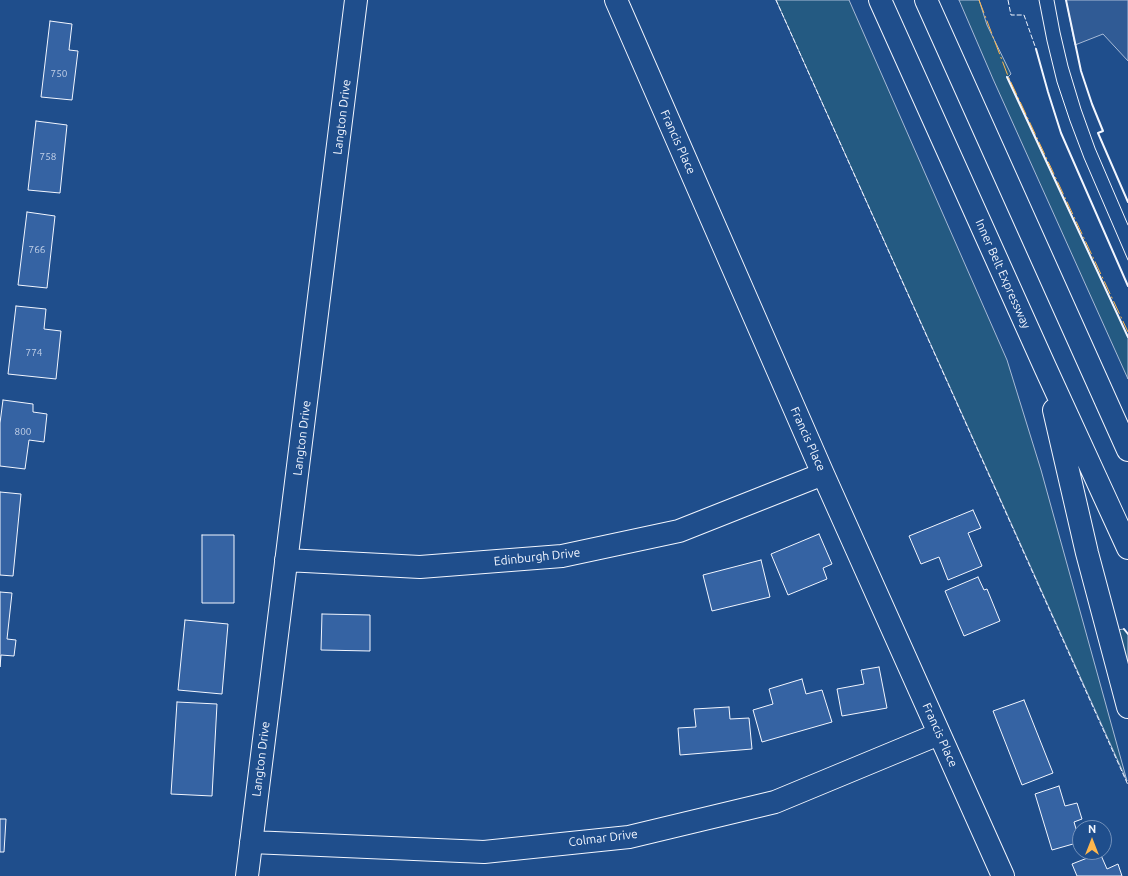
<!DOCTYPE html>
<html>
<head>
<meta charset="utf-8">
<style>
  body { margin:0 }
  #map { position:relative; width:1128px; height:876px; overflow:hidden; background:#1f4e8c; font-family:Ubuntu,sans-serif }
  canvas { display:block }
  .north { position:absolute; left:1072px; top:820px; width:40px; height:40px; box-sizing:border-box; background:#1f4e8c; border:1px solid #7391ba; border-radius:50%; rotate:0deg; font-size:11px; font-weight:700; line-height:16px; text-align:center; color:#f2f6ff }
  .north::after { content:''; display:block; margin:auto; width:14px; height:18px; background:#ffb74d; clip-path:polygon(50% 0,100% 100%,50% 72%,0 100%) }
</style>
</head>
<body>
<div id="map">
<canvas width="1128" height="876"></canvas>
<div class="north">N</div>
</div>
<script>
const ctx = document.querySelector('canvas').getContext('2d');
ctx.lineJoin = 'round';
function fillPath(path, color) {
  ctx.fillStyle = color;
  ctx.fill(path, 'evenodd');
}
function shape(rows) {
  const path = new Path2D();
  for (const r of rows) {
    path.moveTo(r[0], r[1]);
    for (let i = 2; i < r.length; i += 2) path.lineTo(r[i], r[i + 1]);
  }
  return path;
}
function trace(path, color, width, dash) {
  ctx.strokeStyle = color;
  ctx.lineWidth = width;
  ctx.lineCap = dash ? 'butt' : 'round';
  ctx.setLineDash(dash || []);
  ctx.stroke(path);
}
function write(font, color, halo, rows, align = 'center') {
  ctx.font = font + ' Ubuntu,sans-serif';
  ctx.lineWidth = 3;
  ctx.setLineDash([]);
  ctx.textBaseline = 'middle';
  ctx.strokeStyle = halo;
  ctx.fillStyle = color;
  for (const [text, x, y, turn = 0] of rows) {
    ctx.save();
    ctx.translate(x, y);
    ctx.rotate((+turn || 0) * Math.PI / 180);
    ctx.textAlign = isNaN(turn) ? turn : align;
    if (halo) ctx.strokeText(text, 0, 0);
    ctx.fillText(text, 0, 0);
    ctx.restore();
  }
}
const green = shape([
  [776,0,849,0,1007,360,1041,470,1127,781,776,0],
  [959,0,979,0,987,25,1011,74,1008,77,1128,337,1128,379,993,79,959,0],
  [1124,629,1128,634,1128,671,1117,630,1124,629]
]);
fillPath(green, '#245a82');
trace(green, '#a8bbd7', 1);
const parking = shape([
  [1066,0,1128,0,1128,61,1103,34,1075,45,1066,0]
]);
fillPath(parking, '#305b95');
trace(parking, '#a8bbd7', 1);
const building = shape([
  [50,21,72,24,69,50,78,51,72,100,41,97,50,21],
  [36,121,67,125,60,193,28,190,36,121],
  [27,212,55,216,47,288,18,285,27,212],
  [16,306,46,309,44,329,61,331,56,379,8,374,16,306],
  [3,400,33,404,33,412,47,414,44,442,29,440,25,469,0,466,0,423,3,400],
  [0,492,21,494,13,576,0,575,0,492],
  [973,510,981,528,968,533,982,566,948,580,939,557,921,564,909,536,973,510],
  [819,534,832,564,823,568,827,579,788,595,771,554,819,534],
  [202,535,234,535,234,603,202,603,202,535],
  [761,560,770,597,712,611,703,575,761,560],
  [978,577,984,590,987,589,1000,621,964,636,945,591,978,577],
  [0,592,12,593,7,639,16,640,14,656,1,655,0,667,0,592],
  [322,614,370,615,370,651,321,650,322,614],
  [185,620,228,624,222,694,178,690,185,620],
  [879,667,887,708,842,716,837,689,864,684,861,670,879,667],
  [802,679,806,694,822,690,832,722,762,742,753,710,773,704,769,689,802,679],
  [1024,700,1053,773,1022,785,993,711,1024,700],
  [177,702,217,704,212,796,171,794,177,702],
  [729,707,730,719,749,718,752,749,680,755,678,728,696,727,694,709,729,707],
  [1059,786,1065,806,1077,803,1082,819,1074,822,1080,842,1052,850,1035,794,1059,786],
  [0,819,6,819,4,852,0,852,0,819],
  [1100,853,1107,869,1118,864,1122,876,1077,876,1072,864,1100,853]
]);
fillPath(building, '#3563a3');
trace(building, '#f2f6ff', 1);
const minor = shape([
  [616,0,823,474,1003,876],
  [286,560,420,567,562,556,679,531,823,474],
  [251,842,484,852,629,837,775,802,939,734],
  [247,876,356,0]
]);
const highway = shape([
  [880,0,1045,367,1128,548],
  [926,0,1128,450],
  [1054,410,1087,553,1128,707]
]);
trace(minor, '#f2f6ff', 24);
trace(highway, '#f2f6ff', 24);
trace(minor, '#1f4e8c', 22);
trace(highway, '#1f4e8c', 22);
trace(shape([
  [1039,0,1047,41,1057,82,1070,121,1084,158,1128,260],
  [1054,0,1060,32,1068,66,1081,109,1095,148,1128,225]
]), '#f2f6ff', 1);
trace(shape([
  [776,0,1128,785],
  [1008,0,1011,15,1024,15,1036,49]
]), '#f2f6ff', 1, [5, 2]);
trace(shape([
  [1066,0,1081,71,1092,104,1103,131,1098,133,1128,202],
  [1036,49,1048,92,1061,133,1128,286],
  [1007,77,1128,337],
  [1124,629,1128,634]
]), '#f2f6ff', 2);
trace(shape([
  [979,0,1008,76,1128,332]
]), '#ffb74d', 1, [14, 3, 2, 3]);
write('10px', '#c3d1e8', null, [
  ["750",59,74],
  ["758",48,157],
  ["766",37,250],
  ["774",34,353],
  ["800",23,432]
]);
write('12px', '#f2f6ff', '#1f4e8c', [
  ["Langton Drive",342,117,-83],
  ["Francis Place",678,142,66],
  ["Inner Belt Expressway",1003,274,66],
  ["Langton Drive",302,438,-83],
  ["Francis Place",808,439,66],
  ["Edinburgh Drive",537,557,-6],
  ["Francis Place",940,735,66],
  ["Langton Drive",261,759,-83],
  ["Colmar Drive",603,838,-7]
]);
</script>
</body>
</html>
